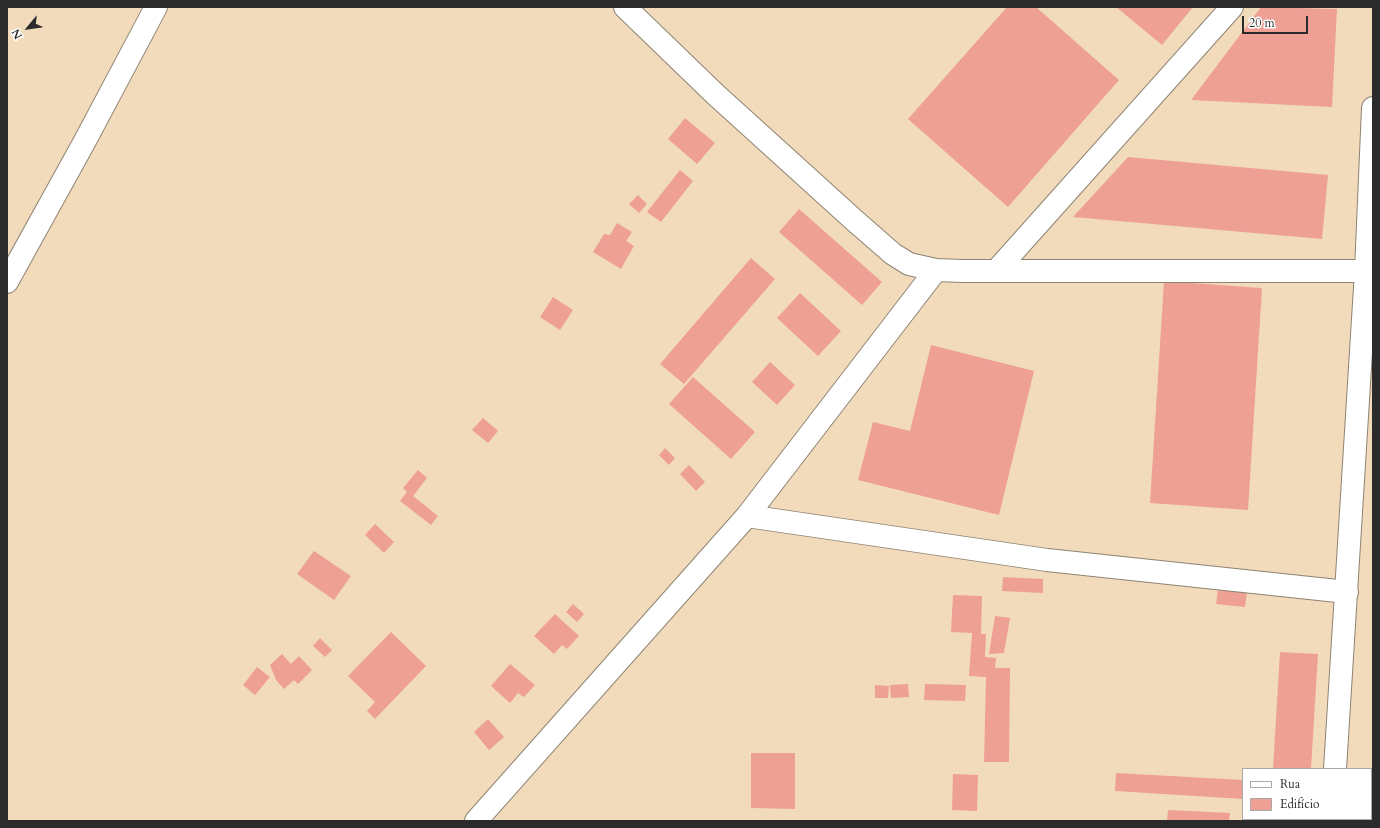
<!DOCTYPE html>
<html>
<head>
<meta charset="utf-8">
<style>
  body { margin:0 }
  #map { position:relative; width:1380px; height:828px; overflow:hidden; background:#f2dbbb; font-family:Cardo,serif }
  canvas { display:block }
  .frame { position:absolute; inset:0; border:8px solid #2b2b2b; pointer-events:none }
  .legend { position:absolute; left:1242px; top:768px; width:130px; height:52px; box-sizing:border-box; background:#fff; border:1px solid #aaa; margin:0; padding:5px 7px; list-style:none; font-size:12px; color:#2b2b2b }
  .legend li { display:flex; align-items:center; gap:8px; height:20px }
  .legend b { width:20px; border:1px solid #aaa }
  .north { position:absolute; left:8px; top:8px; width:40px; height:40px; -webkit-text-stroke:3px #fff; paint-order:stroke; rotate:241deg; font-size:11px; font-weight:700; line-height:16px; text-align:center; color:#2b2b2b }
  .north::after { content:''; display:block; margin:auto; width:14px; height:18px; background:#2b2b2b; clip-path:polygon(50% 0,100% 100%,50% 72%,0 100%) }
  .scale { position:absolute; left:1242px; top:16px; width:66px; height:18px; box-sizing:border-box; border:2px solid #2b2b2b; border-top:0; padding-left:5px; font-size:12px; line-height:14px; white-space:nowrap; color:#2b2b2b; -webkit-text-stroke:3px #fff; paint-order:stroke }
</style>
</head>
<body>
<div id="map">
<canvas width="1380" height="828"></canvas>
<div class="frame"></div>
<ul class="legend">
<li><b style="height:5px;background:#fff"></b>Rua</li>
<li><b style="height:11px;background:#eea095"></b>Edifício</li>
</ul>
<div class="north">N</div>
<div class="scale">20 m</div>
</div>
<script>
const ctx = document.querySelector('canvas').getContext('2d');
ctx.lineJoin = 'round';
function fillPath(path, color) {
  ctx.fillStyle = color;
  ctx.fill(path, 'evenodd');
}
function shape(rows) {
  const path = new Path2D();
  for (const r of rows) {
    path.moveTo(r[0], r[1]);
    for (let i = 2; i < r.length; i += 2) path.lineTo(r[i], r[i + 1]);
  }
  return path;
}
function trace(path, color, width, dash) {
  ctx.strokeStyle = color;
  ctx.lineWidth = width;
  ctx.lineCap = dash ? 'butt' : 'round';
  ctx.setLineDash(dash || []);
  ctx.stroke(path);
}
fillPath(shape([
  [1007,7,1036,7,1119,80,1008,207,908,119],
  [1116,7,1193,7,1162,45],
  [1261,7,1337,9,1332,107,1191,100],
  [685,118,715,143,697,164,668,139],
  [1128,157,1328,175,1322,239,1073,217],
  [680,170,693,181,661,222,647,212],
  [638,195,647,204,639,213,629,204],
  [799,209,882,282,862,305,779,232],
  [617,223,632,232,626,241,634,246,621,269,593,252,604,234,610,235],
  [751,258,775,279,684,384,660,364],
  [1164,281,1262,288,1248,510,1150,503],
  [800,293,841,331,818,356,777,318],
  [553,297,573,310,560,330,540,317],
  [931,345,1034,371,999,515,858,480,873,422,910,431],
  [770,362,795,385,777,405,752,382],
  [693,377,755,432,731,459,669,404],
  [483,418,498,431,488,443,472,430],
  [665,448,675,458,669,465,659,455],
  [689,465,705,482,696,491,680,474],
  [418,470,427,478,413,496,438,516,431,525,400,501,407,492,403,488],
  [375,524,394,542,384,553,365,535],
  [314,551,351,576,334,600,297,574],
  [1003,577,1043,579,1043,593,1002,591],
  [1219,582,1248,585,1245,607,1216,604],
  [953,595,982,596,981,634,986,634,985,657,996,658,995,668,1010,668,1009,762,984,762,986,677,969,676,972,633,951,632],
  [573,604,584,614,577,622,566,612],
  [555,614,579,636,567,649,562,645,554,654,534,636],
  [995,616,1010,618,1004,653,989,654],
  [391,632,426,666,375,719,367,711,375,702,348,676],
  [320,638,332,650,325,657,313,646],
  [1280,652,1318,654,1311,769,1273,769],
  [282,654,291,664,299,656,312,670,298,684,294,680,284,689,276,680,270,665],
  [510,664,535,685,524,697,518,693,510,703,491,686],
  [257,667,270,677,255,695,243,685],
  [908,684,909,697,891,698,890,685],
  [925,684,966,685,965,701,924,700],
  [875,685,889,686,888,698,875,698],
  [488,719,504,737,489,750,474,732],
  [751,753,795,753,795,809,751,808],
  [1116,773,1243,780,1243,799,1115,791],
  [953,774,978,775,977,811,952,810],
  [1168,810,1230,813,1229,821,1167,821]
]), '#eea095');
const minor = shape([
  [625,7,715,94,854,220,893,254,909,264,936,270,963,271,1366,271],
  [996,271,1232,7],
  [7,282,86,139,156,7],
  [747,516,1047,560,1347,592],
  [476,821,747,516,936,270]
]);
const major = shape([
  [1335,769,1366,271,1373,108],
  [1332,821,1332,819]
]);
trace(minor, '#8e8373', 24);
trace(major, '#8e8373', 24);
trace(minor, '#fff', 22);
trace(major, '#fff', 22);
</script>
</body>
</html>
